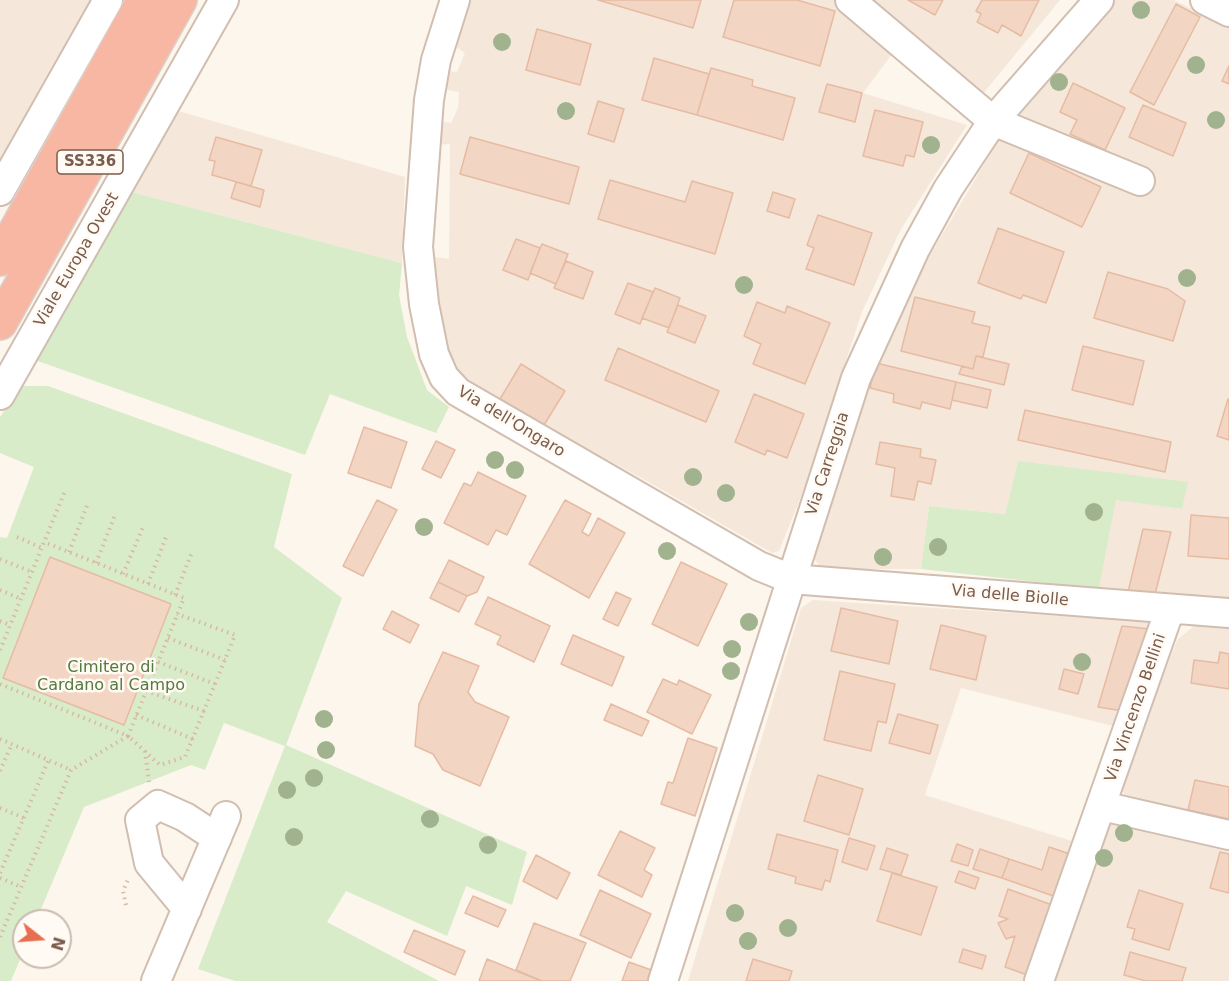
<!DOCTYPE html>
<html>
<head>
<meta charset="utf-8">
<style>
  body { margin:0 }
  #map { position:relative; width:1229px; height:981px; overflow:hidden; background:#fdf6ec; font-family:"DejaVu Sans",sans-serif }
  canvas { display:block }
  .north { position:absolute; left:12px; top:909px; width:60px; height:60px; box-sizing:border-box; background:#fffaf3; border:2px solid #cabbb1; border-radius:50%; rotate:107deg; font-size:16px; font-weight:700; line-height:24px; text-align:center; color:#7a5c4d }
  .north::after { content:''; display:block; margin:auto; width:21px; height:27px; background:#e76f51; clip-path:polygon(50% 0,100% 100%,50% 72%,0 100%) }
</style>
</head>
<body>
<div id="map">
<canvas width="1229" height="981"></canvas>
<div class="north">N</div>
</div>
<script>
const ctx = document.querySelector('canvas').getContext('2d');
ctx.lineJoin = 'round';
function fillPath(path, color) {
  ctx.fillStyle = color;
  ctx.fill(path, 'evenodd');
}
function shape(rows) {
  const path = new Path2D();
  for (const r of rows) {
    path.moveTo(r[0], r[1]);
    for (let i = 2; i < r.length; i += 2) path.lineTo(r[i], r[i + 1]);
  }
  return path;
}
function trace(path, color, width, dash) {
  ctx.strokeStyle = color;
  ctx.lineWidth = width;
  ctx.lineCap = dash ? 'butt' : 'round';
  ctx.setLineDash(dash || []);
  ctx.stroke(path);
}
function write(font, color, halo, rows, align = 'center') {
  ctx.font = font + ' "DejaVu Sans",sans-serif';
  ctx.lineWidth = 5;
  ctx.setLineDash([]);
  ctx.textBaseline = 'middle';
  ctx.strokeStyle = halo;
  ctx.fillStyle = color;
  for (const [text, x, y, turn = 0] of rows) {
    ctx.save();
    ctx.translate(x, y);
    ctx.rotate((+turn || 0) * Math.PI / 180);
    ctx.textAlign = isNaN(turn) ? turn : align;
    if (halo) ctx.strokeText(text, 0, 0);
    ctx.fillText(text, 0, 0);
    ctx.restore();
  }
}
fillPath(shape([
  [0,0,94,0,0,161],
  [467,0,1060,0,982,95,907,34,863,93,967,125,901,229,862,312,802,494,779,551,772,553,645,480,462,382,446,347,428,256,449,259,450,144,434,145,436,121,451,123,458,108,459,92,439,88,445,71,457,72,465,53,452,44],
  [1113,0,1174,0,1229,27,1229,602,1099,589,1116,499,1182,509,1018,461,1005,514,929,506,921,569,822,569,813,557,876,363,929,257,1002,134],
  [175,110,405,177,402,263,128,191],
  [813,600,1153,622,1117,727,961,688,925,795,1075,842,1029,981,688,981,801,608],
  [1195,625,1229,629,1229,821,1126,797,1120,787,1177,640],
  [1118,819,1229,846,1229,981,1052,981,1108,827]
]), '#f5e8da');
fillPath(shape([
  [128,191,402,263,399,295,407,337,427,390,449,407,436,433,330,394,305,455,32,359],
  [21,386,48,386,292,474,274,547,342,598,286,745,527,852,512,905,466,886,447,936,346,891,327,922,439,981,235,981,198,969,285,746,224,723,205,770,191,765,84,807,36,921,24,921,24,950,11,981,0,981,0,537,7,538,34,467,0,453,0,417],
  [1018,461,1188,482,1182,509,1116,500,1099,589,921,569,929,506,1005,514]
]), '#d8ecc9');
const building = shape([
  [598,0,701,0,693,28,598,0],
  [734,0,797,0,835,11,820,66,723,37,734,0],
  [908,0,943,0,935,15,908,0],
  [982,0,1039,0,1021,36,1002,25,998,33,977,22,981,14,976,11,982,0],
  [1176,4,1200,17,1154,105,1130,92,1176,4],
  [537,29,591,44,580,85,526,70,537,29],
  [654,58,709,74,697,115,642,100,654,58],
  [1229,66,1229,84,1222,81,1229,66],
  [711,68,753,80,752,86,795,98,783,140,697,115,711,68],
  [1073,83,1125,108,1105,150,1070,134,1077,120,1060,112,1073,83],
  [827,84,862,93,855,122,819,112,827,84],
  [598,101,624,109,614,142,588,134,598,101],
  [1143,105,1186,123,1173,156,1129,137,1143,105],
  [875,110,923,122,914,157,906,155,903,166,863,156,875,110],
  [216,137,262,150,251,186,212,175,215,161,209,160,216,137],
  [470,137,579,167,569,204,460,174,470,137],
  [1029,153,1101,187,1082,227,1010,193,1029,153],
  [610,180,685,202,692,181,733,193,715,254,598,219,610,180],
  [236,182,264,190,260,207,231,198,236,182],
  [773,192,795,199,789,218,767,211,773,192],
  [818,215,872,233,854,285,806,269,814,248,807,245,818,215],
  [998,228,1064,252,1046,303,1023,295,1021,299,978,283,998,228],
  [516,239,540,248,528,280,503,270,516,239],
  [542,244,568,254,556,284,530,273,542,244],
  [566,261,593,272,583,299,554,288,566,261],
  [1108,272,1168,289,1185,301,1173,341,1094,318,1108,272],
  [628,283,653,292,640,324,615,314,628,283],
  [655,288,680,298,669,328,642,318,655,288],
  [915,297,975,312,972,323,990,327,983,357,976,356,973,369,901,351,915,297],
  [757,302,785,313,787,306,830,323,805,384,753,364,761,344,744,336,757,302],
  [678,305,706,316,695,343,667,332,678,305],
  [1083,346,1144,361,1133,405,1072,390,1083,346],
  [618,348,719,391,706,422,605,380,618,348],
  [976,356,1009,364,1004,385,959,374,962,366,973,369,976,356],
  [876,363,956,382,950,409,922,402,920,409,893,402,894,394,870,388,876,363],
  [521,364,565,391,544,425,500,399,521,364],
  [956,382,991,390,987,408,952,400,956,382],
  [754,394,804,414,787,458,767,450,765,455,735,442,754,394],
  [1228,399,1229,400,1229,440,1217,436,1228,399],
  [1025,410,1171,442,1165,472,1018,440,1025,410],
  [364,427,407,442,391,488,348,473,364,427],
  [436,441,455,450,441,478,422,469,436,441],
  [880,442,921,449,920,457,936,460,931,484,918,481,914,500,891,496,895,468,876,464,880,442],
  [478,472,526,496,507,535,496,530,488,545,444,523,464,483,471,486,478,472],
  [377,500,397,510,363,576,343,566,377,500],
  [565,500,591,514,582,532,589,536,598,518,625,533,589,598,529,564,565,500],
  [1191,515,1229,518,1229,559,1188,556,1191,515],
  [1143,529,1171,532,1154,598,1128,592,1143,529],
  [50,557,171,604,124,725,3,678,50,557],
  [449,560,484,577,477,592,467,596,438,582,449,560],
  [681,562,727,584,698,646,652,624,681,562],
  [438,582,467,596,459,612,430,598,438,582],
  [616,592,631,599,618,626,603,619,616,592],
  [488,597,550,626,534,662,497,644,501,636,475,624,488,597],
  [841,608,898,621,889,664,831,651,841,608],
  [392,611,419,625,410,643,383,629,392,611],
  [941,625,986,636,976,680,930,669,941,625],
  [1122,626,1150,629,1123,711,1098,707,1122,626],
  [573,635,624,657,612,686,561,664,573,635],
  [443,652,479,666,468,692,475,702,509,717,480,786,443,770,433,754,415,746,419,704,443,652],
  [1220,652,1229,654,1229,689,1191,683,1194,660,1218,663,1220,652],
  [1064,669,1084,674,1078,694,1059,689,1064,669],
  [840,671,895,684,886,723,878,721,871,751,824,740,840,671],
  [663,679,677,685,679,680,711,695,692,734,647,712,663,679],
  [611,704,649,721,642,736,604,720,611,704],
  [898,714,938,725,930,754,889,743,898,714],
  [688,738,717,748,695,816,661,804,668,782,673,783,688,738],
  [818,775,863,789,849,835,804,821,818,775],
  [1195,780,1229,787,1229,819,1188,810,1195,780],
  [620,831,655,848,644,870,652,875,642,897,598,875,620,831],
  [777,834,838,850,830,882,825,880,822,890,795,883,796,877,768,869,777,834],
  [849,838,875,846,867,870,842,862,849,838],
  [957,844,973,850,968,866,951,861,957,844],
  [1049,847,1073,855,1059,898,1002,878,1009,859,1042,870,1049,847],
  [887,848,908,855,901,875,880,869,887,848],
  [980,849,1009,859,1002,878,973,869,980,849],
  [1220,852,1229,854,1229,893,1210,888,1220,852],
  [536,855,570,873,557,899,523,881,536,855],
  [959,871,979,878,975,889,955,882,959,871],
  [892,873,937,887,921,935,877,921,892,873],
  [1008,889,1055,906,1030,976,1005,967,1015,936,1006,939,998,923,1008,919,999,916,1008,889],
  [600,890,651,914,631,958,580,935,600,890],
  [1139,890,1183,904,1169,950,1132,939,1135,929,1127,927,1139,890],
  [473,896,506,910,498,927,465,913,473,896],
  [534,923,586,943,570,981,542,981,516,970,534,923],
  [414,930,465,951,455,975,404,952,414,930],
  [963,949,986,956,982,969,959,962,963,949],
  [1130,952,1186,968,1182,981,1146,981,1124,975,1130,952],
  [487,959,541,981,479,981,487,959],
  [753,959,792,971,789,981,746,981,753,959],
  [629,962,654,971,650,981,622,981,629,962]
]);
fillPath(building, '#f3d5c3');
trace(building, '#e6bba3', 1.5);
const minor = shape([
  [455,0,436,60,429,100,418,247,424,304,434,354,444,377,458,392,759,566,791,579,1229,613],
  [850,0,993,121,1140,181],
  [1205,0,1229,12],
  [0,191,108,0],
  [0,395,224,0],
  [1102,806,1229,835],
  [187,909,149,863,140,820,158,805,185,817,217,838],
  [156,981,226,816],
  [663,981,856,378,915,249,948,189,993,121,1099,0],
  [1039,981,1170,609]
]);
const highway = shape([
  [0,259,144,0],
  [0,323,180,0]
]);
trace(minor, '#d1beb0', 32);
trace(highway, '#dad1cd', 36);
trace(shape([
  [17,537,42,548],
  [69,552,88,503],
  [0,559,32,572],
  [96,563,115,515],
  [123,574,143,527],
  [148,584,166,537],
  [0,590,21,599],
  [175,595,192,552],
  [0,621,10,625],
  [168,638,225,660],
  [0,650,65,491],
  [158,662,215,684],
  [0,684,128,736,184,598,44,542],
  [146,691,204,711],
  [136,715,193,739],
  [0,739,71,770],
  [145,751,149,782],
  [0,771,12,744],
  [0,808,24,818],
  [0,873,49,759],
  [0,878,21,887],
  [126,905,123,891,129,877],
  [0,937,71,770,128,736,160,765,185,757,235,635,177,614]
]), '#d9b8a5', 4, [1.5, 4.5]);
trace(minor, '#fff', 28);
trace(highway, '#f7b7a3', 33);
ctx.fillStyle = '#a0b28e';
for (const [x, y] of [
  [1141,10],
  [502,42],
  [1196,65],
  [1059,82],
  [566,111],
  [1216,120],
  [931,145],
  [1187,278],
  [744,285],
  [495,460],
  [515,470],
  [693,477],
  [726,493],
  [1094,512],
  [424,527],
  [938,547],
  [667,551],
  [883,557],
  [749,622],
  [732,649],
  [1082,662],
  [731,671],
  [324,719],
  [326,750],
  [314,778],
  [287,790],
  [430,819],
  [1124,833],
  [294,837],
  [488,845],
  [1104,858],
  [735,913],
  [788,928],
  [748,941]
]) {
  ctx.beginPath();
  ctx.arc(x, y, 9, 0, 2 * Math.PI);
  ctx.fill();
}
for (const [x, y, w] of [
  [90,162,66]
]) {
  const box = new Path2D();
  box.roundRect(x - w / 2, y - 12, w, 24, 4.5);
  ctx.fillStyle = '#fffaf3';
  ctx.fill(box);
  trace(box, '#7a5c4d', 1.5);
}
write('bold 15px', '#7a5c4d', null, [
  ["SS336",90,162]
]);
write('16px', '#7a5c4d', '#fffaf3', [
  ["Viale Europa Ovest",77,260,-60],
  ["Via dell'Ongaro",511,422,31],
  ["Via Carreggia",828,464,-72],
  ["Via delle Biolle",1010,596,5],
  ["Via Vincenzo Bellini",1136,708,-71]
]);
write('16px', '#537a41', '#fffaf3', [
  ["Cimitero di",111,668],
  ["Cardano al Campo",111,686]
]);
</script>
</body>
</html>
